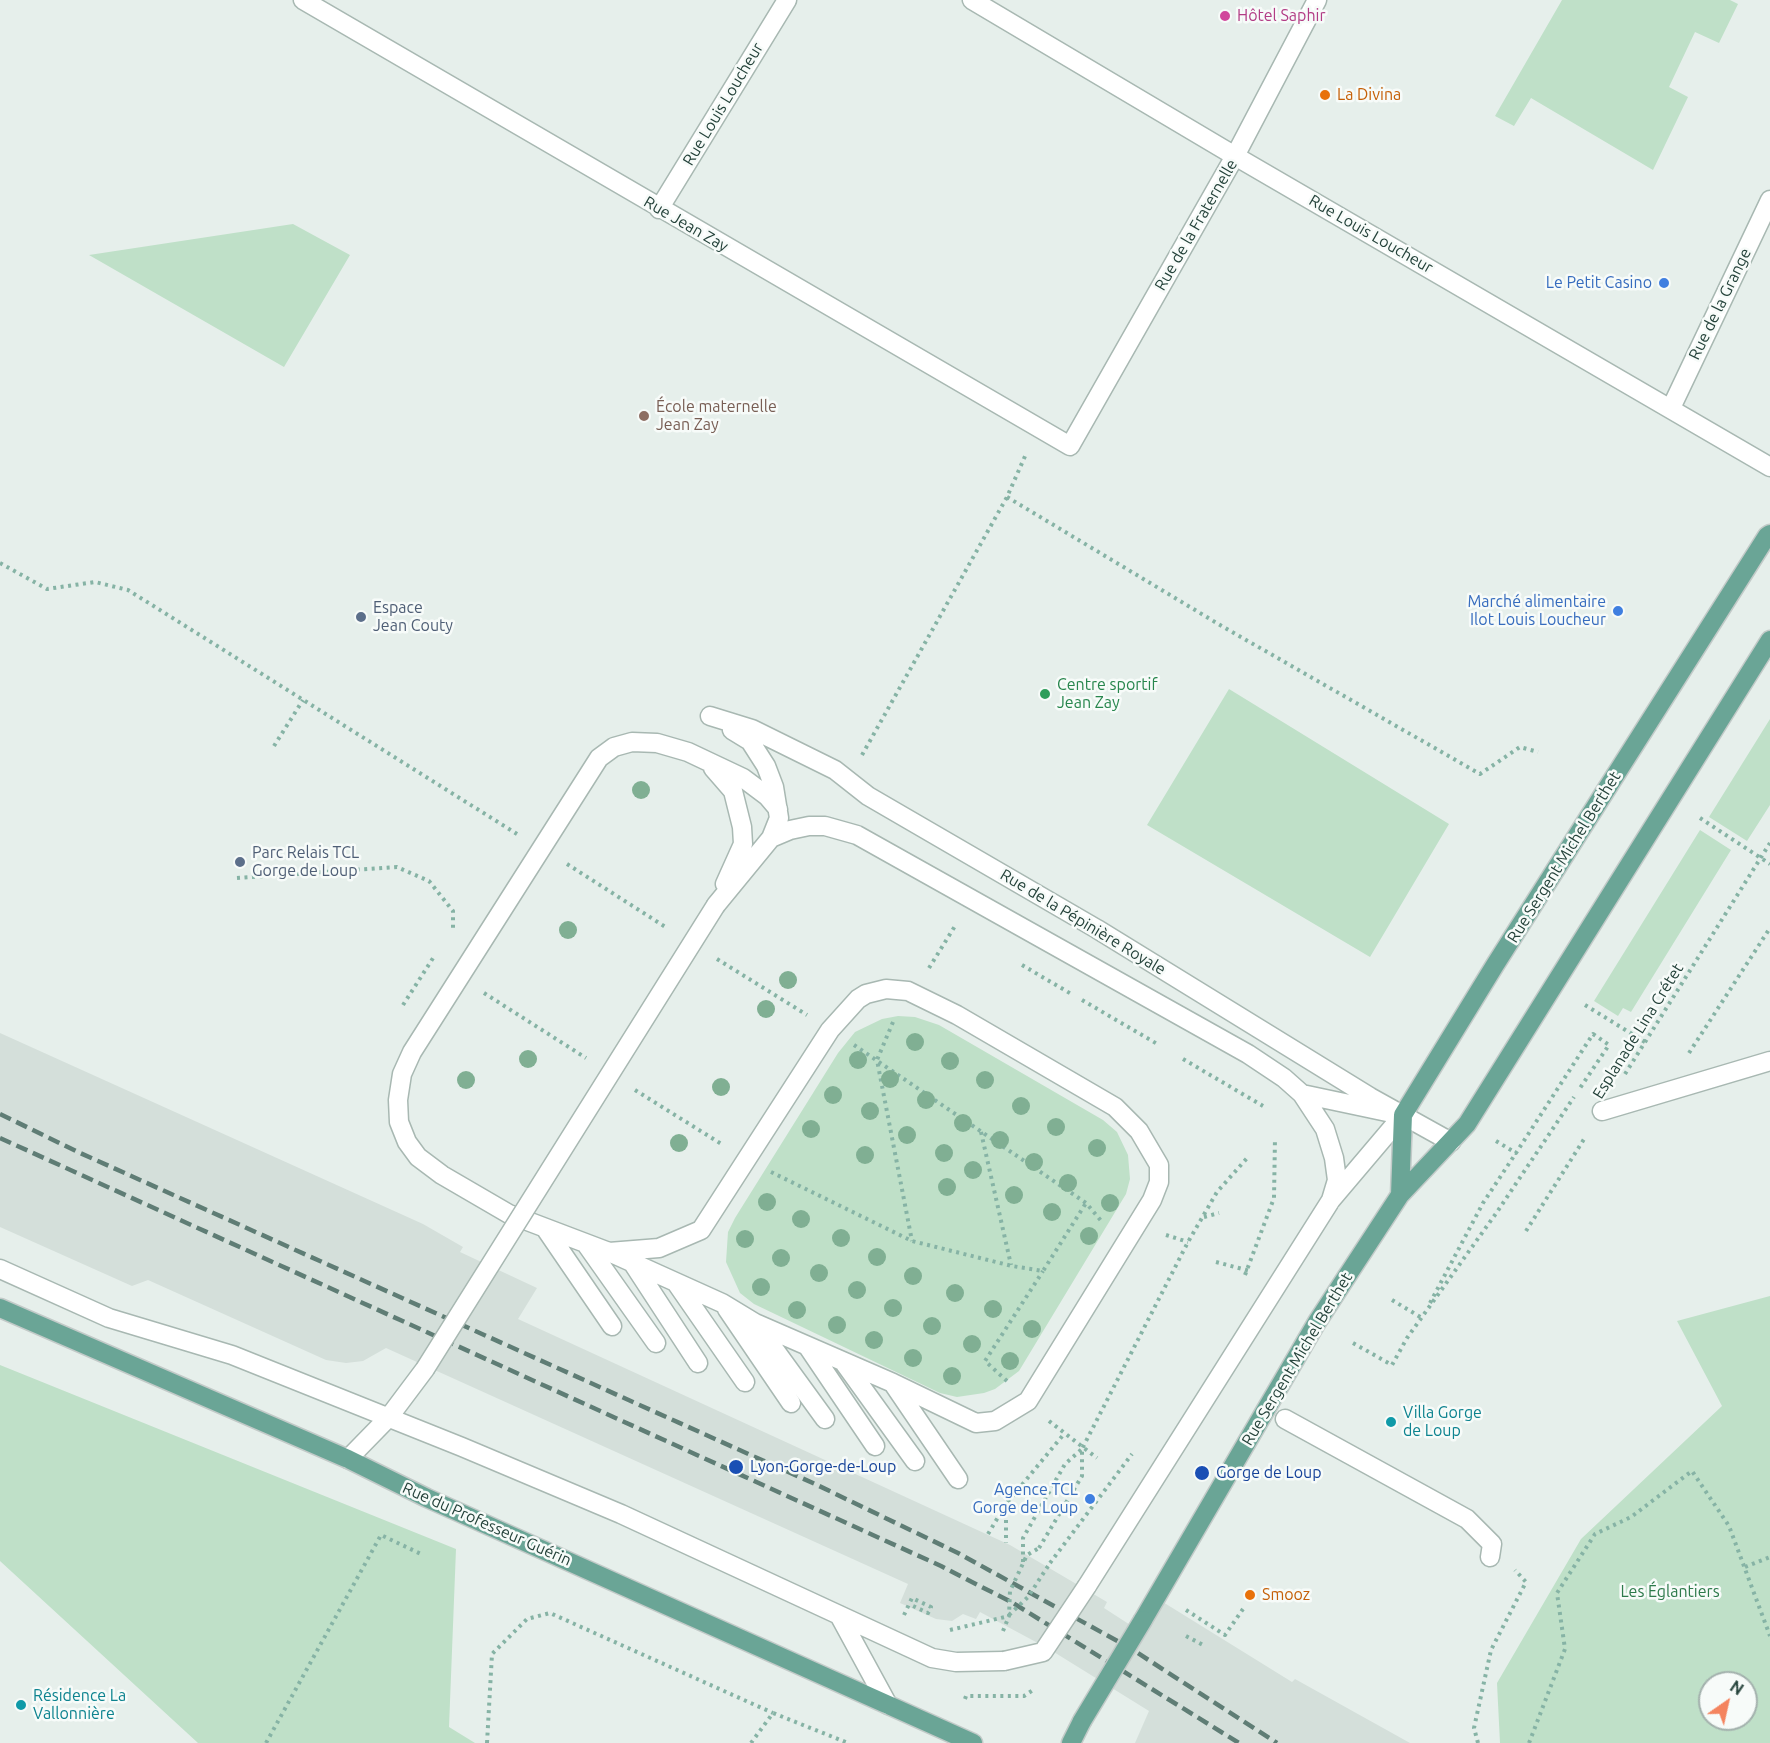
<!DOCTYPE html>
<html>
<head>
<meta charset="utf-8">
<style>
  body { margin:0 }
  #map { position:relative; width:1770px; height:1743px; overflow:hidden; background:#e6efeb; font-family:Ubuntu,sans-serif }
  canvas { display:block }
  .north { position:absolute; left:1698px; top:1671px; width:60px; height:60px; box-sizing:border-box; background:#f7fbf9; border:2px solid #a3b1ad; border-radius:50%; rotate:34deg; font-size:16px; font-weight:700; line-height:24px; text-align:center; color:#24423a }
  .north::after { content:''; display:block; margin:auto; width:21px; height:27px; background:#f4845f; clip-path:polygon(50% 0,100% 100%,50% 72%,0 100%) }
</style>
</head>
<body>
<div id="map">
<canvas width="1770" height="1743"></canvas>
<div class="north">N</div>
</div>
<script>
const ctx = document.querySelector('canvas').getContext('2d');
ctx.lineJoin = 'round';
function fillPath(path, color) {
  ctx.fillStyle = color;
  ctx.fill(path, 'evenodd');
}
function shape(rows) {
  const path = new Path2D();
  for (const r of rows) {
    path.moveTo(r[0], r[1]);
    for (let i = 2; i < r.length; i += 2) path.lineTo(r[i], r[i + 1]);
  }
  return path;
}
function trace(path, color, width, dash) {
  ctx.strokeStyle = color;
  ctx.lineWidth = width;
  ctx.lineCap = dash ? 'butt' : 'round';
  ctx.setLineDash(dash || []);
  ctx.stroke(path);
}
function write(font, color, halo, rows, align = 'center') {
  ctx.font = font + ' Ubuntu,sans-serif';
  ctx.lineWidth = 5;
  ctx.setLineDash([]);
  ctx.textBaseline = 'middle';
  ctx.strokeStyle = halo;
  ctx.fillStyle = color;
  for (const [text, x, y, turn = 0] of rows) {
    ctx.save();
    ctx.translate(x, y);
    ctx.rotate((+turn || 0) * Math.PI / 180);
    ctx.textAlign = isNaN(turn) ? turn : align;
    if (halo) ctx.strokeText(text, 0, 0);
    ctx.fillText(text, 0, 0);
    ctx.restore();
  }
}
fillPath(shape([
  [0,1033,423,1224,463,1247,460,1252,537,1288,518,1319,1010,1545,1107,1602,1104,1608,1138,1630,1158,1599,1292,1682,1295,1679,1410,1743,1135,1743,1149,1711,1049,1649,980,1612,976,1619,963,1614,952,1621,936,1619,900,1603,908,1584,386,1348,363,1361,346,1363,326,1360,148,1280,132,1286,0,1227]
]), '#d4dfda');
fillPath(shape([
  [1562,0,1730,0,1738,4,1719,43,1695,32,1669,87,1688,97,1653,170,1531,98,1514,126,1495,116],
  [293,224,350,255,284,367,89,255],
  [1229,689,1449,824,1370,957,1147,825],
  [1770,719,1770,805,1747,841,1709,817],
  [1700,830,1731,850,1631,1012,1623,1008,1618,1016,1594,1001],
  [898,1016,915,1017,939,1025,1103,1120,1117,1132,1128,1155,1130,1179,1126,1194,1019,1371,995,1389,984,1393,957,1397,940,1393,754,1304,740,1293,726,1262,728,1232,735,1218,838,1053,855,1032,882,1019],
  [1770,1296,1770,1743,1500,1743,1497,1683,1581,1539,1722,1406,1677,1321],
  [1710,1683,1746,1683,1746,1719,1710,1719],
  [0,1365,456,1549,449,1727,475,1743,198,1743,0,1561]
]), '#bfe0c8');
const minor = shape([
  [303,0,1070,446,1235,156,1317,0],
  [972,0,1235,156,1770,467],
  [659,209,787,0],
  [1671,408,1770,200],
  [710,716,752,729,835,770,868,796,1097,929,1370,1097,1451,1142],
  [713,768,733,791,742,827,743,844,725,884],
  [771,838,790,830,809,826,825,826,857,835,1248,1054,1284,1078,1302,1094,1325,1129,1334,1158,1337,1180,1331,1200],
  [716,905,771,838,779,818,774,787,766,766,750,741,732,730],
  [1302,1094,1387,1112],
  [1602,1111,1770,1061],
  [545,1228,612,1326],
  [586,1244,656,1343],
  [609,1252,659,1248,701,1230,830,1030,858,999,866,994,886,989,908,991,957,1015,1115,1107,1139,1131,1159,1165,1159,1182,1152,1200,1028,1401,995,1421,976,1423,893,1383,755,1323,722,1303,609,1252,509,1214,442,1175,418,1157,407,1142,399,1122,398,1100,402,1074,412,1052,599,758,614,747,632,742,657,743,688,752,743,778,767,796,778,809],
  [632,1262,698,1363],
  [0,1269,109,1318,232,1355,462,1447,621,1514,932,1658,956,1662,1004,1661],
  [677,1284,745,1382],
  [727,1309,791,1403],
  [756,1324,825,1419],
  [808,1347,875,1446],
  [845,1364,915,1461],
  [894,1385,958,1479],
  [1285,1419,1467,1519,1492,1544,1490,1557],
  [348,1459,389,1417,425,1369],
  [1087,1586,1331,1200,1403,1115],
  [839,1615,888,1705]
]);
const major = shape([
  [1400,1195,1403,1115,1495,965,1767,536,1770,534],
  [0,1308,348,1459,427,1498,973,1743],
  [1143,1620,1317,1322,1400,1195,1467,1124,1770,640],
  [1071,1743,1082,1721]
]);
trace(minor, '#a8b8b2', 21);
trace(major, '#c2cac8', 21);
trace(shape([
  [1007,497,1220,625,1480,774,1520,747,1538,752],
  [0,563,47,589,95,582,128,590,517,834],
  [274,746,303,700],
  [862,755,1007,497,1026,454],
  [1700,818,1770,864],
  [567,864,667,928],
  [237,878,397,867,429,881,453,911,453,929],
  [717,959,807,1015],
  [1022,965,1073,995],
  [929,968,955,926],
  [484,993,586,1058],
  [1082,1000,1159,1045],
  [403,1005,435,955],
  [1585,1005,1645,1042],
  [893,1022,877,1060,912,1241],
  [854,1045,1086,1203,1103,1223],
  [1689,1053,1770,928],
  [1183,1059,1263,1106],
  [1625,1074,1770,843],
  [635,1090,723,1145],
  [981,1132,1011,1265],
  [1496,1141,1516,1153,1593,1034,1609,1045,1578,1091],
  [771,1172,912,1241,1012,1266,1043,1271,1086,1203],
  [1204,1217,1219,1213],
  [1526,1231,1586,1136],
  [1166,1235,1188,1242],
  [1216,1262,1250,1271],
  [1245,1275,1274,1198,1275,1138],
  [1392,1300,1422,1318],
  [1430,1303,1483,1203,1516,1153],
  [1353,1343,1392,1365,1407,1338,1497,1212,1574,1097],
  [1007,1381,985,1361,1043,1271],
  [1049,1421,1097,1458],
  [1006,1505,1006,1543],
  [988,1534,1006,1504,1064,1434],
  [1039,1548,1082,1476,1082,1449,1188,1242,1217,1192,1248,1157],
  [1023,1562,1023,1538,1065,1464,1082,1449],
  [1050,1563,1132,1454],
  [1745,1567,1770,1557],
  [1186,1610,1225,1635,1243,1609],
  [904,1615,912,1598,931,1607,928,1613,911,1605],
  [950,1630,1009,1616],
  [1186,1636,1205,1646],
  [965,1699,966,1696,1024,1696,1033,1690],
  [266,1743,381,1535,421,1554],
  [487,1743,492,1654,527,1619,550,1613,773,1713],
  [751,1743,773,1713,848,1743],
  [1478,1743,1474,1728,1491,1650,1526,1582,1515,1570],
  [1529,1743,1565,1649,1557,1593,1595,1534,1631,1517,1692,1471,1729,1526,1770,1636]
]), '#86b3a5', 4, [3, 4.5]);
trace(minor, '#fff', 18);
trace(major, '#6aa596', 18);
trace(shape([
  [0,1114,78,1152,815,1484,958,1553,1130,1648,1277,1743],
  [0,1138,941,1566,1013,1603,1239,1743]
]), '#5f7d75', 4.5, [12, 6]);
const minorBridge = shape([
  [425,1369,716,905],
  [1004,1661,1043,1652,1087,1586]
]);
const majorBridge = shape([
  [1082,1721,1143,1620]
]);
trace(minorBridge, '#a8b8b2', 21, []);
trace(majorBridge, '#c2cac8', 21, []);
trace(shape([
  [1009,1615,1028,1597,1050,1563],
  [1003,1631,1009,1616,1010,1591,1027,1555,1039,1548]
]), '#86b3a5', 4, [3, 4.5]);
trace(minorBridge, '#fff', 18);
trace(majorBridge, '#6aa596', 18);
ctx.fillStyle = '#80af93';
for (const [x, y] of [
  [641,790],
  [568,930],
  [788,980],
  [766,1009],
  [915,1042],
  [528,1059],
  [858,1060],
  [950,1061],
  [890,1079],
  [466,1080],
  [985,1080],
  [721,1087],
  [833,1095],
  [926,1100],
  [1021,1106],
  [870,1111],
  [963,1123],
  [1056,1127],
  [811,1129],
  [907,1135],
  [1000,1140],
  [679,1143],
  [1097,1148],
  [944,1153],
  [865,1155],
  [1034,1162],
  [973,1170],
  [1068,1183],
  [947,1187],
  [1014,1195],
  [767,1202],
  [1110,1203],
  [1052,1212],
  [801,1219],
  [1089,1236],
  [841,1238],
  [745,1239],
  [877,1257],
  [781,1258],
  [819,1273],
  [913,1276],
  [761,1287],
  [857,1290],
  [955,1293],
  [893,1308],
  [993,1309],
  [797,1310],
  [837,1325],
  [932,1326],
  [1032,1329],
  [874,1340],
  [972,1344],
  [913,1358],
  [1010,1361],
  [952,1376]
]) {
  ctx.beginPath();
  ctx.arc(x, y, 9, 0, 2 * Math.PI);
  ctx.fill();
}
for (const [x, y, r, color] of [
  [1225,16,6,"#d1479c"],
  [1325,95,6,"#e8710a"],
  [1664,283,6,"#3f7fe0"],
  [644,416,6,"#8d6e63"],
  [1618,611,6,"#3f7fe0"],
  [361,617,6,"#5c6f8a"],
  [1045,694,6,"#2e9e5b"],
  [240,862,6,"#5c6f8a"],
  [1391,1422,6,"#0f9aa8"],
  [736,1467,8,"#1a4fb4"],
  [1202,1473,8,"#1a4fb4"],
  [1090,1499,6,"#3f7fe0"],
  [1250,1595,6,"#e8710a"],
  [21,1705,6,"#0f9aa8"]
]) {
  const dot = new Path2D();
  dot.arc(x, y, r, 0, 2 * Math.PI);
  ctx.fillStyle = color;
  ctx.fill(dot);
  trace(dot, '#f7fbf9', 2);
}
write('16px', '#b23c85', '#f7fbf9', [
  ["Hôtel Saphir",1237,16]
], 'left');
write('16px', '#c56008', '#f7fbf9', [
  ["La Divina",1337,95],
  ["Smooz",1262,1595]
], 'left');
write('16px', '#24423a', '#f7fbf9', [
  ["Rue Louis Loucheur",723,104,-59],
  ["Rue Jean Zay",686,224,30],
  ["Rue de la Fraternelle",1196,225,-60],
  ["Rue Louis Loucheur",1371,234,30],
  ["Rue de la Grange",1720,304,-64],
  ["Rue Sergent Michel Berthet",1564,857,-58],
  ["Rue de la Pépinière Royale",1083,922,31],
  ["Esplanade Lina Crétet",1638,1031,-58],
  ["Rue Sergent Michel Berthet",1297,1359,-59],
  ["Rue du Professeur Guérin",487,1524,24]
]);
write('16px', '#366cbe', '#f7fbf9', [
  ["Le Petit Casino",1652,283],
  ["Marché alimentaire",1606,602],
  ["Ilot Louis Loucheur",1606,620],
  ["Agence TCL",1078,1490],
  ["Gorge de Loup",1078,1508]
], 'right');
write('16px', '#785e54', '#f7fbf9', [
  ["École maternelle",656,407],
  ["Jean Zay",656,425]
], 'left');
write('16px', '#4e5e75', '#f7fbf9', [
  ["Espace",373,608],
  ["Jean Couty",373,626],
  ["Parc Relais TCL",252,853],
  ["Gorge de Loup",252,871]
], 'left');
write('16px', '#27864d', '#f7fbf9', [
  ["Centre sportif",1057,685],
  ["Jean Zay",1057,703]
], 'left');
write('16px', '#0d838f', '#f7fbf9', [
  ["Villa Gorge",1403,1413],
  ["de Loup",1403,1431],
  ["Résidence La",33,1696],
  ["Vallonnière",33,1714]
], 'left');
write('16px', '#164399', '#f7fbf9', [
  ["Lyon-Gorge-de-Loup",750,1467],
  ["Gorge de Loup",1216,1473]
], 'left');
write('16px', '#2d7a4b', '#f7fbf9', [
  ["Les Églantiers",1670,1592]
]);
</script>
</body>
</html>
